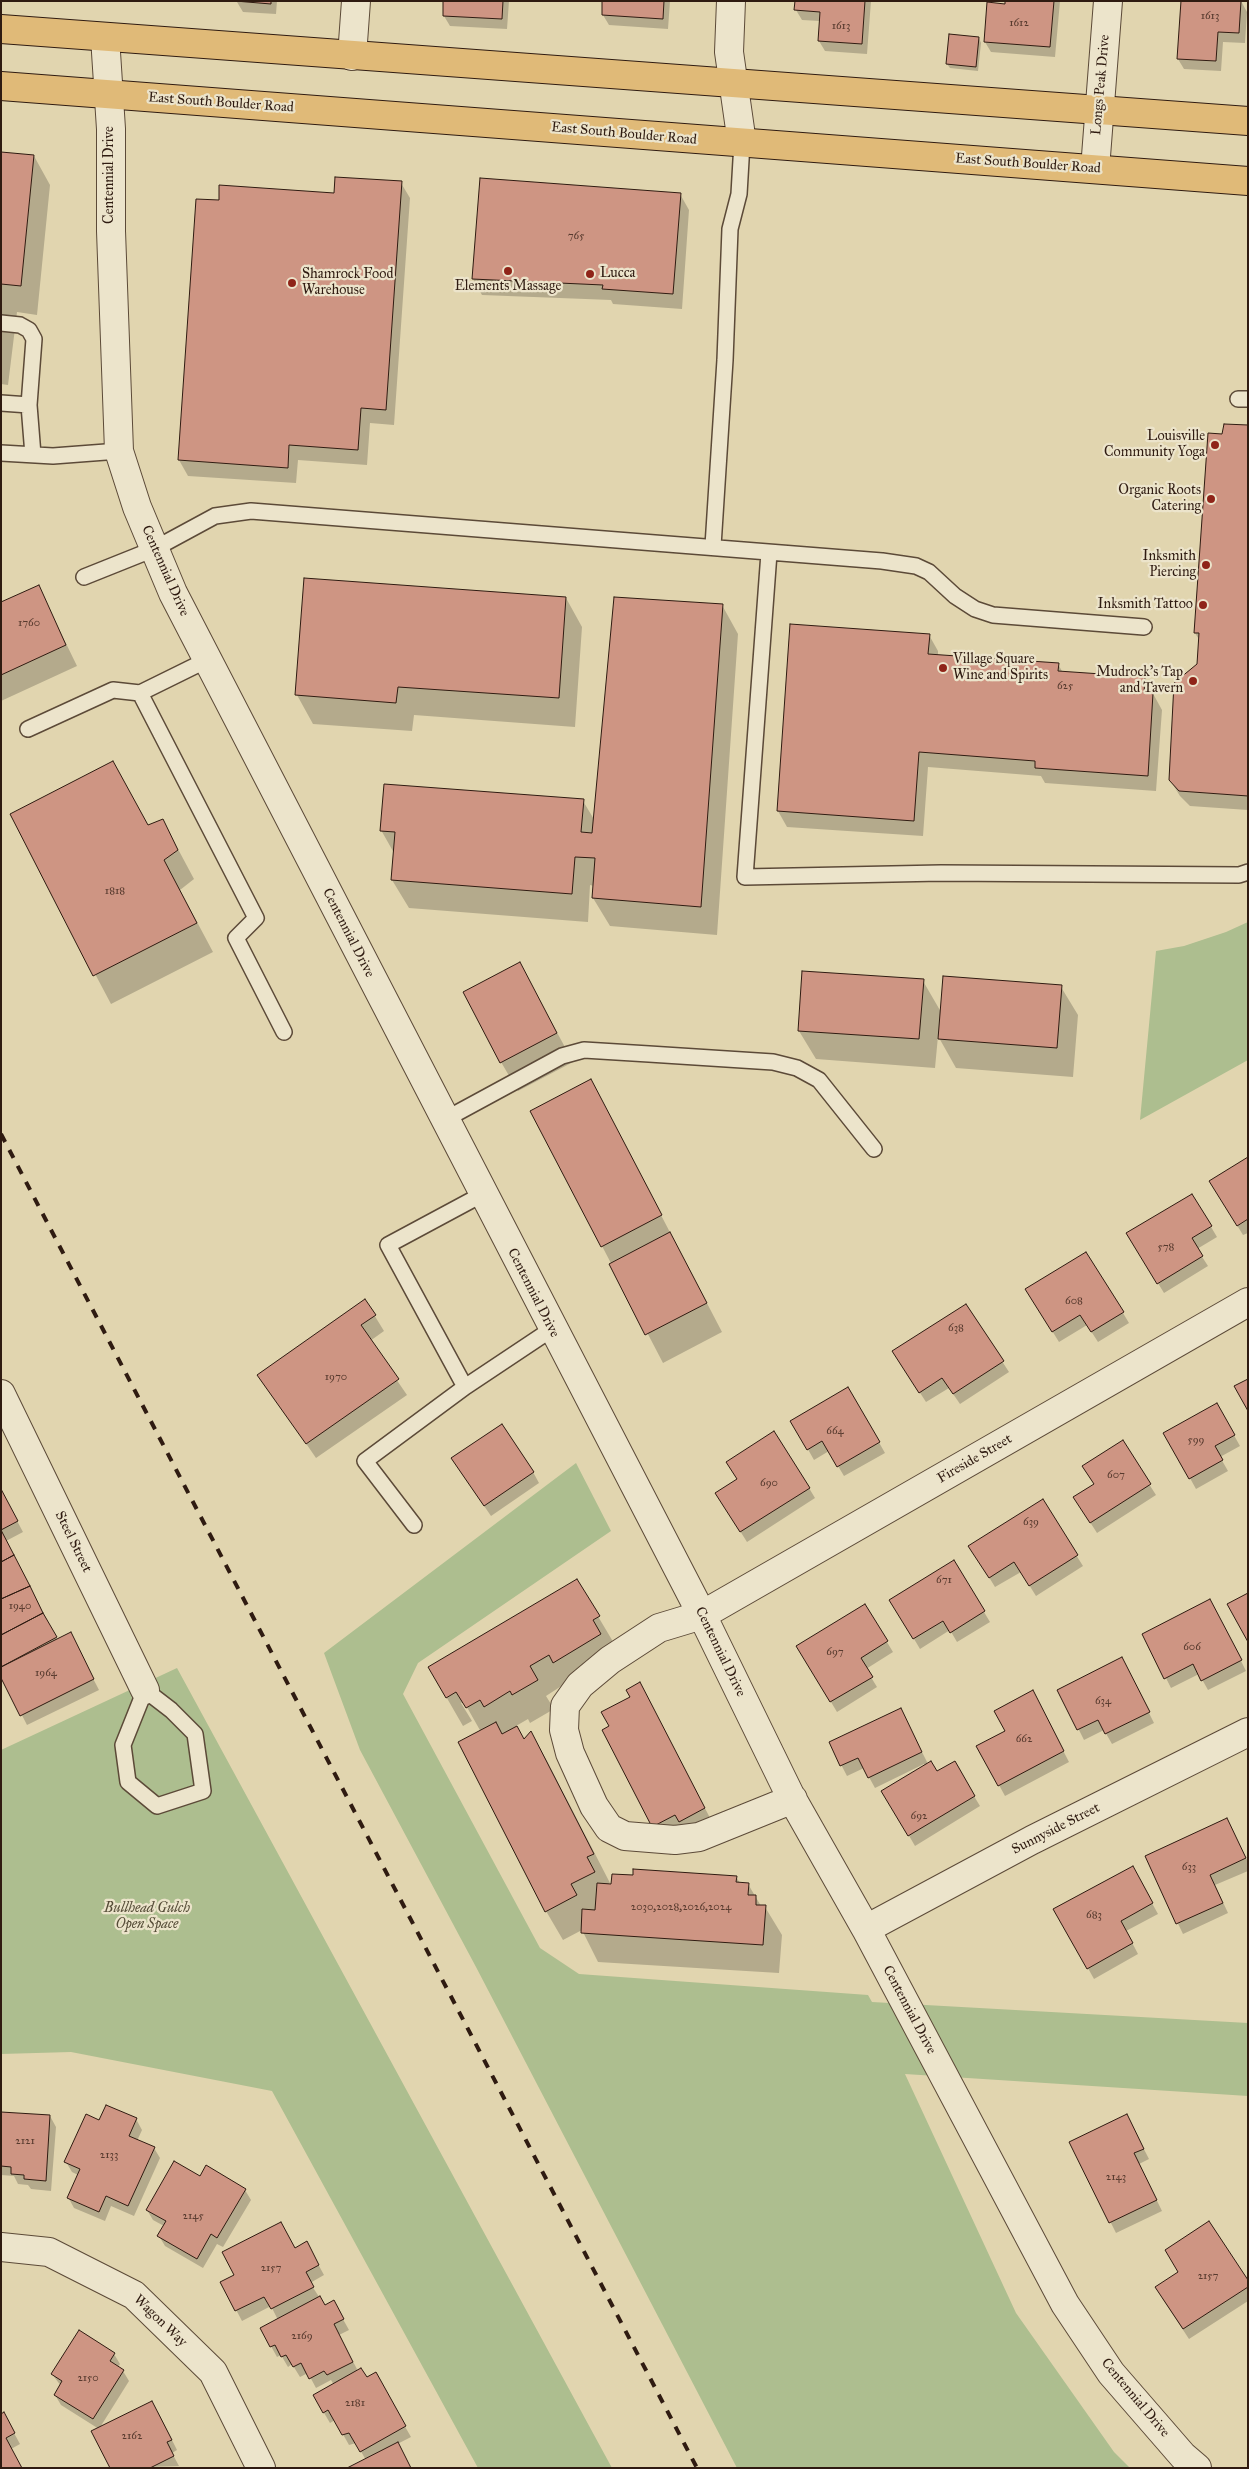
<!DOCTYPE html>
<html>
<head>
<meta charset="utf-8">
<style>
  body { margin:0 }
  #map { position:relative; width:1249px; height:2469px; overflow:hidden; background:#e1d5af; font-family:"IM FELL Great Primer",serif }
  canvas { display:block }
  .frame { position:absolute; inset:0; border:2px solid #2f1b11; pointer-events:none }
</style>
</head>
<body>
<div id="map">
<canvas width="1249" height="2469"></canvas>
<div class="frame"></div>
</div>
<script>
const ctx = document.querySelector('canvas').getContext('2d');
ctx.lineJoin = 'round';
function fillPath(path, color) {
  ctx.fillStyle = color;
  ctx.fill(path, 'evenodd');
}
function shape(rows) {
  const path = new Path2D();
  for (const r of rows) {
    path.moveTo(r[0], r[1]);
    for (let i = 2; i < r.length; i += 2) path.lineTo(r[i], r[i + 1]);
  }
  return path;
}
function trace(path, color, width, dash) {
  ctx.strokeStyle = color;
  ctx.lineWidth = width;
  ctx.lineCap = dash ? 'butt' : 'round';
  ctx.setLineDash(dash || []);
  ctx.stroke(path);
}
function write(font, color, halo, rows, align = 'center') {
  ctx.font = font + ' "IM FELL Great Primer",serif';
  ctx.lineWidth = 4.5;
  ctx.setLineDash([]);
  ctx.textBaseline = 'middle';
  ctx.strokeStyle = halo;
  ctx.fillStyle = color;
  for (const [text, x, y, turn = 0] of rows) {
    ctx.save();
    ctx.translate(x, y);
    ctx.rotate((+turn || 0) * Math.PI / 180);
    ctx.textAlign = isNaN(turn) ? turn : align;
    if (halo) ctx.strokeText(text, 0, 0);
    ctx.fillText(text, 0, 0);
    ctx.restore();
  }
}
fillPath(shape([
  [1248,922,1248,1060,1140,1120,1156,951,1184,946,1226,932],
  [576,1463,611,1531,418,1663,403,1694,540,1948,579,1974,868,1995,872,2002,1248,2023,1248,2096,905,2074,1016,2313,1114,2452,1130,2468,737,2468,476,1967,360,1750,324,1653],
  [177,1668,612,2468,478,2468,272,2091,71,2052,1,2054,1,1750]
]), '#adbe8f');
fillPath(shape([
  [277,1,276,14,243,12,237,2],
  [445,1,509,1,507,29,450,26,444,16],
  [604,1,670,1,668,29,609,25,603,15],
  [796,1,871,1,867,54,825,51,819,41,820,21,802,20,796,10],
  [1007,1,1060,1,1055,57,991,52,985,42],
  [1241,1,1247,12,1245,43,1223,42,1221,71,1184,69,1178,59],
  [979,38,981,43,978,71,950,68,947,64],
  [1,153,34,156,50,185,37,315,17,312,8,385,1,384],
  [401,183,410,198,394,425,370,423,367,465,298,460,296,483,188,476,179,460,220,202,335,194],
  [680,194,689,210,682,309,613,304,611,300,482,295,473,279],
  [1248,427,1248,810,1190,806,1180,796,1170,780,1199,664,1200,641,1195,633,1224,435],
  [38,586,77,666,1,701,1,603],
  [566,598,582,627,575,727,414,715,412,731,313,724,297,695],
  [722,605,738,634,717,935,610,926,593,898,594,886,590,885,588,922,409,908,392,880,394,853,381,830,583,801,595,821],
  [791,625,929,635,938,651,938,656,1058,664,1063,673,1145,679,1162,710,1156,791,1045,783,1041,776,928,767,923,836,787,827,778,811],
  [11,815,148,826,163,821,194,879,180,890,213,952,111,1004],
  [520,964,573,1062,518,1091,501,1062],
  [923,981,941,1012,1061,987,1078,1015,1073,1077,956,1068,938,1036,935,1068,816,1059,799,1031],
  [591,1081,722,1332,663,1363,602,1246],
  [1248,1158,1248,1233,1243,1235,1216,1191],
  [1192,1195,1217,1237,1197,1249,1208,1266,1164,1293,1128,1234],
  [365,1300,384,1331,370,1341,407,1395,316,1458,259,1375],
  [1033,1300,1123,1313,1129,1323,1098,1342,1087,1325,1059,1342],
  [966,1306,1009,1372,960,1404,949,1388,926,1402,900,1362],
  [848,1388,885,1453,844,1476,829,1451,814,1460,792,1421],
  [1217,1405,1240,1446,1220,1457,1228,1471,1196,1489,1165,1433],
  [1122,1442,1156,1495,1097,1533,1081,1508],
  [458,1468,533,1472,539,1483,491,1516],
  [809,1488,815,1498,747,1542,723,1504],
  [1,1491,23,1532,6,1541,57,1639,70,1634,99,1690,27,1725,1,1674],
  [1042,1501,1083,1566,1036,1596,1021,1572,995,1587,976,1556],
  [954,1562,990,1622,957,1642,950,1630,920,1649,891,1600],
  [577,1581,615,1645,566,1683,546,1696,554,1709,530,1723,528,1719,516,1726,524,1741,531,1733,547,1761,610,1883,606,1885,736,1877,740,1883,748,1884,761,1906,765,1907,782,1935,779,1973,598,1962,582,1930,563,1940,546,1911,460,1743,481,1732,464,1702,461,1703,472,1721,463,1726,429,1667],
  [865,1606,893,1652,866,1669,877,1687,837,1712,798,1647],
  [1216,1611,1246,1671,1208,1690,1199,1674,1171,1688,1166,1678],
  [1127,1669,1154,1723,1112,1744,1104,1730,1084,1740,1059,1690],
  [640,1684,720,1837,693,1843,670,1855,653,1826,610,1727],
  [1038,1702,1069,1762,1005,1796,999,1785],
  [906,1720,928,1764,937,1773,954,1763,980,1806,915,1846,883,1791,925,1766,924,1764,875,1788,864,1768,847,1776,830,1743],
  [1227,1819,1248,1862,1248,1871,1215,1885,1228,1913,1183,1934,1146,1857],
  [1132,1867,1158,1914,1126,1931,1138,1954,1094,1979,1055,1909],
  [1,2113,50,2116,56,2127,51,2191,31,2189,28,2185,18,2184,14,2176,1,2175],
  [136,2119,142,2130,137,2141,154,2148,160,2158,134,2216,111,2206,105,2221,74,2208,68,2197,78,2175,72,2172,66,2162,100,2122],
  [1132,2126,1149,2159,1139,2164,1162,2211,1116,2233,1071,2143],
  [200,2178,245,2190,251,2200,223,2247,217,2244,203,2268,165,2246,159,2236,164,2226,153,2220,147,2210],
  [295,2249,312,2253,324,2275,310,2283,325,2306,339,2312,349,2330,339,2335,358,2371,366,2379,375,2374,411,2437,366,2460,356,2443,349,2445,335,2420,330,2423,314,2396,334,2385,331,2380,316,2388,308,2373,300,2377,292,2364,288,2367,281,2355,277,2357,261,2328,278,2320,271,2306,242,2321,222,2283],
  [1248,2283,1248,2301,1189,2339,1162,2298],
  [114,2354,120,2364,118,2367,123,2371,129,2381,99,2429,61,2405,55,2395,61,2386,52,2374],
  [158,2412,177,2450,172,2453,179,2466,111,2468],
  [1,2415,9,2424,20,2444,11,2449,1,2468]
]), '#0003');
const building = shape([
  [235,1,271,1,271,4,235,1],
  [443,1,503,1,502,19,443,16,443,1],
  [602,1,664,1,663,19,602,15,602,1],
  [795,1,865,1,862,44,818,41,820,12,794,10,795,1],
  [1005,1,1054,1,1050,47,984,42,987,2,1005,4,1005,1],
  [1181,1,1241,1,1239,33,1218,32,1216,61,1177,59,1181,1],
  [949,34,979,37,976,67,946,64,949,34],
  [1,152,34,155,21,286,1,284,1,152],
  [335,177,402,181,386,410,361,408,358,450,289,445,288,468,178,460,196,199,219,200,219,185,334,193,335,177],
  [480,178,681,193,673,294,602,289,603,285,472,279,480,178],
  [1224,424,1248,425,1248,796,1179,791,1169,780,1174,683,1197,664,1199,633,1194,633,1208,433,1222,434,1224,424],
  [304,578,566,597,559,698,398,687,396,703,295,695,304,578],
  [39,585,66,645,1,675,1,602,39,585],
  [614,597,723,604,701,907,592,898,595,858,575,857,572,894,391,880,395,832,380,831,384,784,584,799,581,832,592,833,614,597],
  [790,624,930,634,928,654,1059,663,1058,671,1145,677,1144,693,1153,693,1148,776,1035,768,1035,761,919,752,914,821,777,811,790,624],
  [113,761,148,825,163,819,178,850,164,860,197,923,93,976,10,814,113,761],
  [520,962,557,1033,500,1063,463,992,520,962],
  [802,971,924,979,919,1039,798,1031,802,971],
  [943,976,1062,985,1057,1048,938,1039,943,976],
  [591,1079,662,1215,601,1247,530,1111,591,1079],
  [1248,1157,1248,1219,1237,1226,1209,1181,1248,1157],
  [1192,1194,1212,1226,1192,1238,1203,1256,1157,1284,1126,1233,1192,1194],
  [670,1232,707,1303,645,1335,609,1264,670,1232],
  [1086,1252,1124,1312,1091,1332,1080,1315,1052,1332,1025,1289,1086,1252],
  [365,1299,376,1315,361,1325,399,1379,306,1444,257,1375,365,1299],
  [966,1304,1004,1361,953,1394,942,1378,919,1393,892,1351,966,1304],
  [1248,1379,1248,1411,1234,1386,1248,1379],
  [848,1387,880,1442,837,1467,822,1441,807,1450,790,1421,848,1387],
  [1217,1403,1235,1435,1215,1446,1223,1460,1189,1479,1163,1433,1217,1403],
  [502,1424,534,1472,484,1506,451,1458,502,1424],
  [774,1431,810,1488,740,1532,715,1493,737,1479,726,1462,774,1431],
  [1123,1440,1151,1484,1090,1523,1073,1497,1094,1484,1082,1466,1123,1440],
  [1,1489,18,1521,1,1530,1,1489],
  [1043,1499,1078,1555,1029,1586,1014,1562,989,1578,968,1546,1043,1499],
  [1,1530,14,1555,1,1562,1,1530],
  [14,1555,30,1586,1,1599,1,1562,14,1555],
  [954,1560,985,1611,950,1633,943,1621,913,1639,889,1600,954,1560],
  [577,1579,600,1616,593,1620,601,1634,553,1663,549,1655,530,1666,538,1680,512,1695,510,1691,484,1707,480,1700,466,1708,456,1692,446,1698,428,1667,577,1579],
  [30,1586,43,1613,1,1635,1,1599,30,1586],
  [1248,1593,1248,1642,1227,1604,1248,1593],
  [1210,1599,1242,1660,1201,1681,1193,1664,1164,1679,1142,1634,1210,1599],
  [865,1604,888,1641,861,1658,873,1677,830,1702,796,1646,865,1604],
  [43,1613,57,1637,1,1667,1,1635,43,1613],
  [71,1632,94,1679,20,1716,1,1678,1,1667,71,1632],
  [1122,1657,1150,1712,1105,1734,1098,1720,1077,1730,1057,1690,1122,1657],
  [640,1682,705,1808,679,1822,675,1815,652,1827,602,1730,609,1726,601,1712,630,1697,626,1690,640,1682],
  [1033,1690,1064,1751,998,1786,976,1746,1005,1731,994,1711,1033,1690],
  [901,1708,922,1752,868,1778,858,1758,840,1766,829,1742,901,1708],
  [496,1722,502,1734,517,1726,524,1739,531,1731,594,1854,587,1857,595,1872,571,1884,577,1895,545,1912,458,1742,496,1722],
  [931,1761,937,1771,955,1761,975,1796,908,1836,881,1791,931,1761],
  [1227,1818,1246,1858,1210,1875,1223,1903,1176,1924,1145,1856,1227,1818],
  [1133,1866,1153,1903,1121,1921,1133,1943,1087,1969,1053,1909,1133,1866],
  [633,1869,737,1876,736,1882,749,1883,748,1895,756,1895,756,1905,766,1905,763,1945,581,1933,582,1909,595,1910,597,1883,611,1884,612,1874,633,1875,633,1869],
  [106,2105,137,2118,129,2136,155,2147,128,2206,106,2196,99,2212,67,2198,80,2169,64,2162,86,2114,99,2120,106,2105],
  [1,2112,50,2115,46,2181,24,2179,24,2175,11,2174,11,2167,1,2166,1,2112],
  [1127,2114,1144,2149,1134,2153,1157,2200,1109,2223,1069,2142,1127,2114],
  [174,2161,200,2176,206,2165,246,2189,217,2238,211,2234,197,2259,157,2236,166,2221,146,2210,174,2161],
  [1209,2221,1248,2280,1248,2287,1183,2329,1155,2287,1178,2272,1165,2250,1209,2221],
  [281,2222,295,2248,307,2241,319,2265,306,2272,314,2287,271,2309,264,2297,235,2311,220,2282,234,2275,222,2252,281,2222],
  [320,2296,325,2305,334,2300,344,2319,334,2324,353,2362,327,2375,324,2371,309,2379,301,2363,293,2367,286,2355,281,2357,275,2345,270,2347,260,2328,320,2296],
  [79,2330,115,2353,110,2361,124,2370,93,2419,54,2395,62,2381,51,2374,79,2330],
  [361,2368,367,2377,376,2372,406,2426,360,2452,349,2433,342,2435,328,2410,323,2413,313,2395,361,2368],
  [152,2401,172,2440,167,2442,174,2456,150,2468,110,2468,91,2431,152,2401],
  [4,2412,15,2433,6,2438,22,2468,1,2468,1,2414,4,2412],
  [398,2442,411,2468,347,2468,398,2442]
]);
fillPath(building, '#ce9583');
trace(building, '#2f1b11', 1);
const lane = shape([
  [1,323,20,325,29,330,34,339,29,405],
  [1238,399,1248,399],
  [1,403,29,405,33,455],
  [1,453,53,456,119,451],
  [713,546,725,360,730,229,739,194,742,143],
  [769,553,745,877,941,873,1239,875,1248,872],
  [84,577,154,549,215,516,251,511,882,561,916,566,929,572,955,596,975,609,993,615,1144,627],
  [140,693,256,918,236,938,284,1032],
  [28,729,113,690,140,693,207,660],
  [444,1120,562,1056,584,1050,649,1054,773,1062,797,1068,819,1080,874,1149],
  [465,1387,388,1245,483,1194],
  [414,1525,365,1461,465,1387,552,1329],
  [145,1690,171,1710,195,1734,203,1791,157,1806,128,1782,123,1745,145,1690]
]);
const street = shape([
  [731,1,729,52,742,143],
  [105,37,111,129,111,231,119,451,137,507,173,593,702,1615,790,1795,866,1929,1065,2304,1111,2373,1183,2456,1197,2468],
  [352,56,356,1],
  [1095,169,1108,1],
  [1,1394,145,1690],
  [793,1799,699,1837,675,1840,625,1836,609,1828,594,1806,570,1753,564,1730,565,1706,580,1685,610,1660,659,1628,702,1615,1248,1302],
  [866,1929,1032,1840,1248,1732],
  [1,2247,49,2252,134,2295,213,2372,261,2468]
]);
const primary = shape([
  [1,29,1248,121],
  [1,86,1248,181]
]);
trace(lane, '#5c4a38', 18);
trace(street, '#5c4a38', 30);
trace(primary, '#2f1b11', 30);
trace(lane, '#ece4cb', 15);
trace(street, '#ece4cb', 28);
trace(primary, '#e0ba78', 28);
trace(shape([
  [1,1134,697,2468]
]), '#2f1b11', 4, [9, 9]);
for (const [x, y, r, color] of [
  [508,271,5,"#8f2418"],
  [590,274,5,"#8f2418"],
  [292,283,5,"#8f2418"],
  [1215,445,5,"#8f2418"],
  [1211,499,5,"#8f2418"],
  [1206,565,5,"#8f2418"],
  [1203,605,5,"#8f2418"],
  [943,668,5,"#8f2418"],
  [1193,681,5,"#8f2418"]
]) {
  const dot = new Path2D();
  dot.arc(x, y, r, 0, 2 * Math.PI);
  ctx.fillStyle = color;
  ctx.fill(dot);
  trace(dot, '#ece4cb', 2);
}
write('11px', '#573a2e', null, [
  ["1613",1210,16],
  ["1612",1019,23],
  ["1613",841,26],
  ["765",576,236],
  ["1760",29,623],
  ["625",1065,686],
  ["1818",115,891],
  ["578",1166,1247],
  ["608",1074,1301],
  ["638",956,1328],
  ["1970",336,1377],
  ["664",835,1431],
  ["599",1196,1440],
  ["607",1116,1475],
  ["690",769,1483],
  ["639",1031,1522],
  ["671",944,1580],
  ["1940",20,1606],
  ["606",1192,1647],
  ["697",835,1652],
  ["1964",46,1673],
  ["634",1103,1701],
  ["662",1024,1739],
  ["692",919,1816],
  ["633",1189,1867],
  ["2030,2028,2026,2024",681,1907],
  ["683",1094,1915],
  ["2121",25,2141],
  ["2133",109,2155],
  ["2143",1116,2177],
  ["2145",193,2216],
  ["2157",271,2268],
  ["2157",1208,2276],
  ["2169",302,2336],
  ["2150",88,2378],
  ["2181",355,2403],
  ["2162",132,2436]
]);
write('14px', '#2f1b11', '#ece4cb', [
  ["Longs Peak Drive",1101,85,-85],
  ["East South Boulder Road",221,103,4],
  ["East South Boulder Road",624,134,5],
  ["East South Boulder Road",1028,164,4],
  ["Centennial Drive",110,175,-90],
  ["Centennial Drive",165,571,66],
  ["Centennial Drive",348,933,63],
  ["Centennial Drive",533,1293,63],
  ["Fireside Street",975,1459,-30],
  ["Steel Street",73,1542,64],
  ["Centennial Drive",720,1652,64],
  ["Sunnyside Street",1056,1829,-27],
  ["Centennial Drive",909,2010,62],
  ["Wagon Way",160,2321,44],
  ["Centennial Drive",1135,2398,50]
]);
write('14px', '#2f1b11', '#ece4cb', [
  ["Lucca",600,274,"left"],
  ["Shamrock Food",302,275,"left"],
  ["Warehouse",302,291,"left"],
  ["Elements Massage",508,287,"center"],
  ["Louisville",1205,437],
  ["Community Yoga",1205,453],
  ["Organic Roots",1201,491],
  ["Catering",1201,507],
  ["Inksmith",1196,557],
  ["Piercing",1196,573],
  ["Inksmith Tattoo",1193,605],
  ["Village Square",953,660,"left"],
  ["Wine and Spirits",953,676,"left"],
  ["Mudrock's Tap",1183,673],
  ["and Tavern",1183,689]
], 'right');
write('italic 14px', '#554c37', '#ece4cb', [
  ["Bullhead Gulch",147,1909],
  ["Open Space",147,1925]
]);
</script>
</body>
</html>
